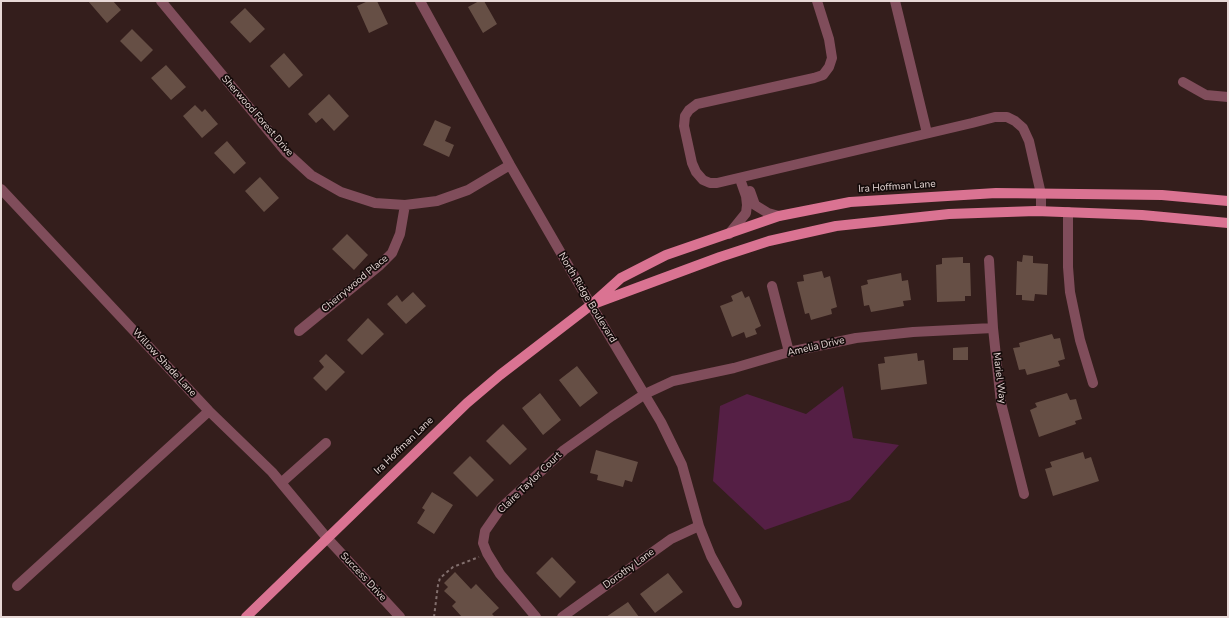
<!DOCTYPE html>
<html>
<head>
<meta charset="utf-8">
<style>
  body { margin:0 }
  #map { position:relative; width:1229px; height:618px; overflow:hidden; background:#341e1c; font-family:"Nunito Sans",sans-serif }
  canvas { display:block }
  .frame { position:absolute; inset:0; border:2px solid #e7d8d6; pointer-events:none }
</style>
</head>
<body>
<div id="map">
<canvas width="1229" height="618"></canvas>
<div class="frame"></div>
</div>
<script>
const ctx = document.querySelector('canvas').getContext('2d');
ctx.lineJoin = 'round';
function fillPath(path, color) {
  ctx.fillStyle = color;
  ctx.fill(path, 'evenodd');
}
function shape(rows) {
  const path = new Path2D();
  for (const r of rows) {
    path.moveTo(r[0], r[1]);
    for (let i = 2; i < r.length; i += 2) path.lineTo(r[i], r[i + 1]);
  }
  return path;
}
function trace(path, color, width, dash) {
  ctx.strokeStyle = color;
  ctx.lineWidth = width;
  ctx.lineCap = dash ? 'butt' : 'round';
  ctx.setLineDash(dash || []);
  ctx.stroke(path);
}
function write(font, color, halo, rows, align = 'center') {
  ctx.font = font + ' "Nunito Sans",sans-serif';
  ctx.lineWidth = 3.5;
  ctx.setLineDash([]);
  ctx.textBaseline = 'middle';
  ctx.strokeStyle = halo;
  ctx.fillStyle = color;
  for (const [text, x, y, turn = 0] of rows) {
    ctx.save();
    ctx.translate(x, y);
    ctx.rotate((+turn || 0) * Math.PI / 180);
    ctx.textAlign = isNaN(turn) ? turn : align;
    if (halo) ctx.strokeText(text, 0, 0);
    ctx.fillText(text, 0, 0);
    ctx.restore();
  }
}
fillPath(shape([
  [843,386,853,438,899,445,850,500,765,530,713,481,720,406,747,394,806,414]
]), '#551f45');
fillPath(shape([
  [88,1,113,1,121,10,107,23],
  [368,1,377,1,388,24,369,33,357,6],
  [479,1,484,1,497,24,483,33,468,7],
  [245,8,265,29,250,43,230,22],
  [132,29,153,50,141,62,120,41],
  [284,53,303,75,289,88,270,66],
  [166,65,186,87,171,100,151,78],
  [329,94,349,116,334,131,322,118,316,123,308,114],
  [195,105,202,112,205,109,218,124,202,138,183,116],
  [435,120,451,127,445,141,454,145,449,157,423,145],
  [227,141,246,163,234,174,214,153],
  [260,177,279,198,264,212,245,191],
  [347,234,368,255,354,270,332,249],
  [1023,255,1033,256,1033,263,1048,264,1047,295,1035,294,1034,301,1022,300,1022,295,1016,295,1017,261,1022,262],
  [963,257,963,263,970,263,971,296,965,296,965,301,937,302,936,265,942,264,942,258],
  [822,271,824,278,830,276,837,307,831,309,832,314,811,320,809,313,805,314,797,282,804,281,803,275],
  [901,273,902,281,908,280,911,300,903,301,904,306,871,312,869,305,864,306,861,286,868,284,867,280],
  [742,291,745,298,749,296,761,326,755,329,757,334,746,338,744,332,732,337,720,306,733,301,731,296],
  [413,292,426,306,406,324,387,304,397,295,402,302],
  [368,318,384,334,362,355,347,340],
  [1052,334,1054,339,1060,338,1065,359,1058,361,1060,366,1027,375,1025,369,1019,370,1013,348,1020,347,1019,343],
  [968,347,968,360,953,360,953,348],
  [917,353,918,361,924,360,927,384,881,390,878,364,885,363,884,357],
  [326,354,345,372,326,391,313,378,324,367,319,361],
  [577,366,598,393,580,407,559,380],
  [540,393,561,420,543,435,522,408],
  [1067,393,1070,400,1076,399,1082,419,1075,421,1076,424,1039,437,1030,410,1037,407,1035,403],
  [503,424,527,449,510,465,486,441],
  [596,450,638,462,632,482,625,480,623,487,597,480,598,475,590,473],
  [1083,452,1085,459,1091,457,1099,481,1053,496,1045,469,1052,467,1050,462],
  [470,456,494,480,477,497,453,473],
  [432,492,453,505,434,534,417,523,425,510,422,508],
  [552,557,576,582,560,598,536,573],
  [455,572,471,589,476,584,499,608,492,614,495,617,462,617,452,606,456,602,444,591,448,587,444,583],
  [668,573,683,592,655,613,640,594],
  [628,602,639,617,606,617]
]), '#664f45');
trace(shape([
  [434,617,438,585,440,578,453,567,479,557]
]), '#826f6d', 2, [3, 3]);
trace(shape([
  [161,1,286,152,311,175,341,192,375,203,405,205,437,201,468,190,510,165],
  [420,1,510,165,591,305,661,422,682,465,699,526,711,556,737,603],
  [817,1,829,39,832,58,829,67,823,75,814,78,697,104,689,110,685,116,684,126,692,163,696,172,703,180,710,183,717,183,972,123,995,117,1007,117,1015,121,1023,128,1029,141,1041,194,1041,211],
  [895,1,927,133],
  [1183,82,1206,95,1228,97],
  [1,189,209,411,272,472,327,538,400,617],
  [750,191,755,205,768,213,779,216],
  [1068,212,1068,267,1070,292,1080,340,1093,383],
  [729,234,746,213,747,205,746,196,740,179],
  [989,260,993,328,1001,403,1024,494],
  [772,286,789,352],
  [299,331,380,265,392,253,400,234,405,205],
  [281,483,326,443],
  [17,586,209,411],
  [536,617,500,574,487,553,483,543,485,531,501,508,564,450,612,416,645,394,673,381,734,368,789,352,856,338,913,332,993,328],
  [562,617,671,539,699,526]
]), '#804d5b', 10);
trace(shape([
  [596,303,720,257,769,241,836,226,949,214,1036,211,1142,215,1228,223],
  [246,617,467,403,500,375,591,305,621,278,666,255,779,216,850,202,996,193,1162,195,1228,201]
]), '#da7392', 10);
write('10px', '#e7d8d6', '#150b0a', [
  ["Sherwood Forest Drive",257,116,49],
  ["Ira Hoffman Lane",897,187,-4],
  ["Cherrywood Place",355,284,-40],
  ["North Ridge Boulevard",587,298,59],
  ["Amelia Drive",816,347,-13],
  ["Willow Shade Lane",164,363,47],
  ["Mariel Way",999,378,83],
  ["Ira Hoffman Lane",404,446,-44],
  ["Claire Taylor Court",530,483,-44],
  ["Dorothy Lane",629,569,-36],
  ["Success Drive",363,577,47]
]);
</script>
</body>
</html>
